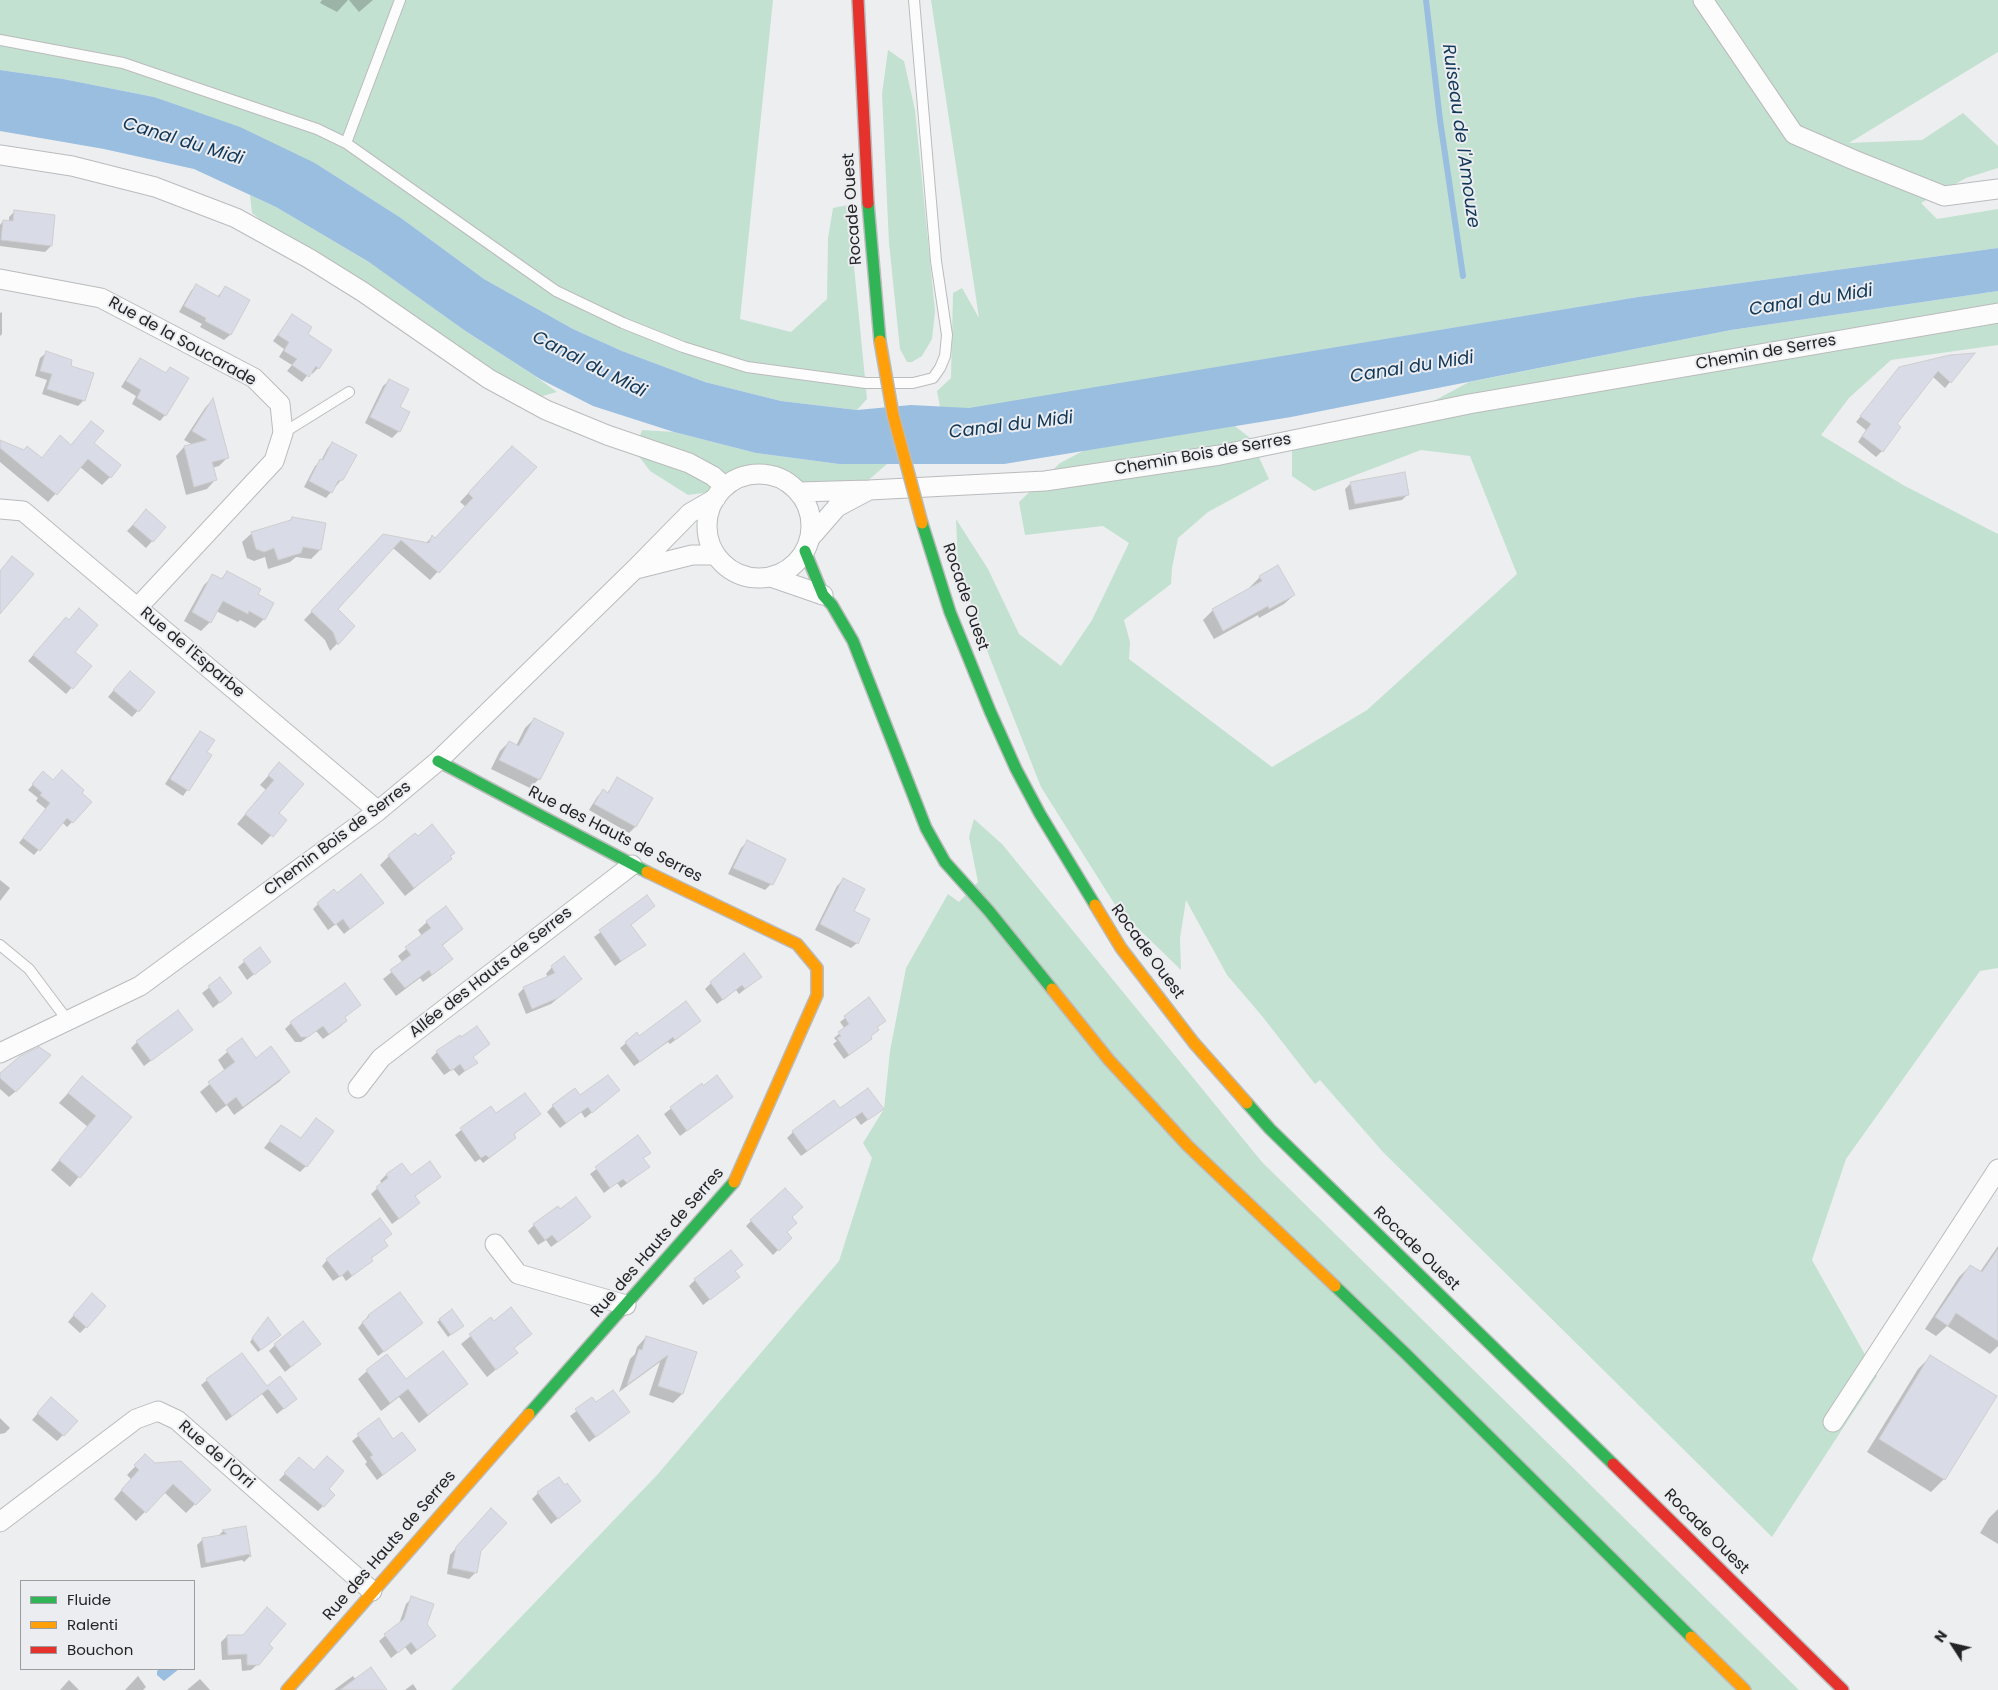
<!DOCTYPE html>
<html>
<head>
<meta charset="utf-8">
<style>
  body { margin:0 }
  #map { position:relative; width:1998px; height:1690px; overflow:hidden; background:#edeef0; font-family:Poppins,sans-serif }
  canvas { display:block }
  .legend { position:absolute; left:20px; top:1580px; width:175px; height:90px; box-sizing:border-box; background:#ecedf1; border:1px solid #9c9da0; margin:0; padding:6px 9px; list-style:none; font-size:15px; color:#242426 }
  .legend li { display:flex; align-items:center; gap:10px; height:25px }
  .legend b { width:25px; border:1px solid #9c9da0 }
  .north { position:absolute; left:1928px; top:1620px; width:50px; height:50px; -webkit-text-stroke:4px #ecedf1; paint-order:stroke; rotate:305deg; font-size:14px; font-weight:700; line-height:20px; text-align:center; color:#242426 }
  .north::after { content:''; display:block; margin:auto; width:18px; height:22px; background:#242426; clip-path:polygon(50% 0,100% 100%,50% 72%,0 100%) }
</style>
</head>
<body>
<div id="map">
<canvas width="1998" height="1690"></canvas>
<ul class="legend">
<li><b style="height:6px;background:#30b455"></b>Fluide</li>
<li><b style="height:6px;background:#ff9f0a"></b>Ralenti</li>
<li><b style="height:6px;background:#e5322d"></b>Bouchon</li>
</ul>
<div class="north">N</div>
</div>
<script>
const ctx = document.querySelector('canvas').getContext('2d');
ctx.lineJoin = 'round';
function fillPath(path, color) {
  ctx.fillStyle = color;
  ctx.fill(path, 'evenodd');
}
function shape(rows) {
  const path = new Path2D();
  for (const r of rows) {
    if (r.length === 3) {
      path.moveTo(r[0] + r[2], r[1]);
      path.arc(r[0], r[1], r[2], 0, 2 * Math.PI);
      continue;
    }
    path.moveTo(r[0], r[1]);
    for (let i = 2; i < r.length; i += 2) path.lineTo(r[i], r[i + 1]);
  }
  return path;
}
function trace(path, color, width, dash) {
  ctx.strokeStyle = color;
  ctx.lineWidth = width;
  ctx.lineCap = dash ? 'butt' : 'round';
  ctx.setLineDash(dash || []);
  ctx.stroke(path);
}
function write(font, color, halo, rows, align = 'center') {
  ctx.font = font + ' Poppins,sans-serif';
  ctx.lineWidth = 4;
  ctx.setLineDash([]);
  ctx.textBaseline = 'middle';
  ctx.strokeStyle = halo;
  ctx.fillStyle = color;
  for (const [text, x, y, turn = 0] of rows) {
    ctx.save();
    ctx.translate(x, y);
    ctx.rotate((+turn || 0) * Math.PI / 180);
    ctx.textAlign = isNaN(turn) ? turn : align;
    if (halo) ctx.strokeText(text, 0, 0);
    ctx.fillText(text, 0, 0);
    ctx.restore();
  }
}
fillPath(shape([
  [0,0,773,0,740,319,791,332,827,299,828,238,833,208,848,205,867,399,857,410,781,401,705,382,622,351,573,329,484,279,401,218,315,163,154,97,63,79,0,70],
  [931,0,1998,0,1998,52,1849,143,1922,140,1963,113,1998,146,1998,168,1966,178,1921,203,1937,219,1998,209,1998,248,1638,297,969,409,940,407,937,391,951,378,953,293,962,288,979,318],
  [888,50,904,61,915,110,935,311,932,339,922,356,912,362,907,362,900,349,889,243,882,94],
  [250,195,276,207,374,265,464,330,532,374,557,392,528,400,272,229,252,213],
  [1998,291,1998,345,1891,360,1849,398,1821,435,1903,485,1998,534,1998,968,1980,971,1846,1159,1812,1260,1877,1376,1772,1537,1383,1152,1320,1080,1315,1084,1262,1016,1227,975,1186,900,1180,938,1181,970,1117,908,1041,787,988,653,958,565,956,519,988,569,1019,634,1061,666,1092,620,1129,543,1103,526,1025,535,1019,502,1060,463,1085,450,1235,426,1250,438,1269,479,1208,512,1178,538,1172,568,1171,584,1124,620,1130,642,1129,659,1272,767,1367,710,1517,574,1470,456,1421,450,1314,491,1292,476,1292,434,1404,417,1469,382,1731,330],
  [642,430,674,432,756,453,839,464,887,464,864,484,806,485,782,474,752,480,718,491,688,495,650,471,635,451],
  [974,819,1002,844,1262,1162,1799,1690,451,1690,658,1474,839,1261,872,1158,863,1143,884,1109,890,1051,906,968,948,894,959,902,978,882,969,837]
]), '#c3e1d1');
fillPath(shape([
  [0,70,63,79,154,97,240,127,315,163,401,218,484,279,573,329,622,351,705,382,781,401,857,410,911,405,969,408,1638,297,1998,248,1998,291,1731,330,1291,417,1004,464,839,464,756,453,674,432,593,406,540,379,464,330,369,262,276,207,194,169,104,149,0,131],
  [160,1669,179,1669,164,1681,157,1675,157,1671]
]), '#99bee0');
fillPath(shape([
  [322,0,348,0,337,12,320,3],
  [349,0,373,0,359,12],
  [15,211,51,246,45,252,0,246,0,225,3,221,9,222,9,217],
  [196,285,217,297,225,288,249,301,230,335,224,340,200,327,202,324,179,312,191,291],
  [2,312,2,334,0,336,0,313],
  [292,315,306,334,318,368,312,374,310,372,302,382,287,371,292,365,279,357,284,349,273,341],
  [46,353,69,366,84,400,78,406,42,394,47,380,35,376,40,358],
  [1972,355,1945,388,1932,376,1896,424,1882,451,1876,457,1858,442,1866,430,1856,422,1899,368],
  [140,359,165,374,170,368,165,415,160,421,132,404,136,396,121,387,135,365],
  [390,380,398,408,408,413,399,431,392,438,365,423,383,386],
  [212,400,228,457,219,466,212,468,215,480,207,489,186,495,176,456,184,447,193,445,184,440,205,408],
  [91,422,92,443,110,477,102,485,80,467,48,502,0,462,0,441,41,459,60,437,70,446],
  [332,443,342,479,326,498,304,487,315,466,321,461,327,449],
  [504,455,535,467,430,580,393,548,336,609,354,626,330,651,325,640,304,620,383,536,425,544,432,537,435,540,466,507,460,502],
  [1351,483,1408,494,1402,500,1349,510,1345,489],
  [140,517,165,527,146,548,127,531],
  [292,518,320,550,311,559,296,557,290,562,268,569,265,557,254,561,247,558,242,542,252,533,288,522],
  [227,572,257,595,264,619,255,628,240,620,238,622,216,611,210,622,201,631,184,621,204,585,213,576,220,580],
  [1260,577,1294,595,1284,604,1259,618,1258,615,1214,639,1203,620,1213,610,1251,588,1250,587],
  [60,624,73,652,90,667,66,694,28,661],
  [124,678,154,693,132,717,108,697],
  [534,719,539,779,530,788,491,769,500,751,509,742,516,746,525,728],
  [200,732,206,753,211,756,183,796,165,784,195,738],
  [279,764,277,814,285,820,262,845,237,824,266,790,260,785],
  [39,778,72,822,67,827,62,822,34,855,19,843,46,809,36,801,38,798,28,790],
  [618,779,635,827,629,833,589,810,597,797,603,791,607,793],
  [417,838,454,853,441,867,405,896,380,865,389,856],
  [747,842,771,884,765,890,728,874,741,848],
  [0,880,10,888,0,901],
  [843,880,852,912,857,943,851,948,815,930,837,886],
  [337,895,382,903,344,934,336,924,328,930,313,909,318,904],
  [647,897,629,925,644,945,615,966,594,937],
  [427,922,462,929,442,946,443,967,423,982,420,978,396,996,383,979,403,963,398,956,422,936,418,930],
  [259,949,269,962,247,980,238,967],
  [552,967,574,985,551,1004,526,1014,518,994,524,988,548,977,546,974],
  [220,979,231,993,213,1008,202,993],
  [754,982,739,994,736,990,717,1004,705,989,711,983],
  [869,999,885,1020,876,1028,878,1030,870,1037,871,1039,866,1043,844,1059,833,1044,837,1041,834,1038,845,1029,840,1022],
  [360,1005,344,1018,346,1021,340,1027,323,1039,316,1031,301,1042,295,1042,285,1029,291,1023],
  [694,1026,670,1044,668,1042,634,1066,620,1048,626,1043,639,1037],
  [191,1030,144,1066,131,1048,137,1042],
  [241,1040,255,1059,288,1072,280,1081,234,1115,227,1105,216,1113,200,1092,225,1071,218,1060],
  [489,1044,472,1057,476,1062,459,1076,453,1069,444,1075,431,1058,437,1052],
  [0,1076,16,1091,9,1097,0,1089],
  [82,1078,130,1117,70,1187,51,1170,88,1127,59,1103],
  [701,1085,703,1087,732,1097,680,1136,664,1114],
  [612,1096,585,1118,581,1112,560,1128,547,1112,553,1106,580,1097],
  [490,1107,496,1115,534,1119,513,1135,509,1143,483,1163,480,1159,475,1162,455,1135],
  [882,1109,861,1125,855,1117,801,1156,787,1138,793,1132,840,1110],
  [316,1120,306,1166,300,1172,264,1148,281,1126,300,1139],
  [638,1137,649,1153,642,1159,642,1172,621,1188,617,1183,604,1193,590,1174],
  [401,1165,410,1177,440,1177,414,1197,412,1209,392,1224,371,1194,382,1184,380,1181,386,1175],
  [560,1210,584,1223,551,1247,546,1240,538,1245,528,1231,534,1225],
  [791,1218,785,1233,790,1238,773,1255,746,1226,751,1221],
  [383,1240,381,1251,370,1259,371,1261,365,1266,346,1281,342,1275,333,1281,322,1266,327,1260],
  [1998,1246,1998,1346,1990,1354,1947,1326,1936,1336,1925,1329,1959,1277,1970,1266,1980,1272],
  [734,1272,738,1277,703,1305,689,1286,695,1280],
  [86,1301,86,1327,80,1333,68,1322],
  [452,1311,460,1328,448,1337,437,1322],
  [368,1316,416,1328,378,1356,358,1328],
  [267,1318,277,1337,258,1352,250,1342],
  [491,1319,493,1323,530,1334,513,1349,516,1353,487,1377,461,1344],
  [646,1337,696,1353,682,1394,673,1403,649,1395,660,1362,619,1392,630,1359,635,1354,637,1347],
  [319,1344,285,1372,269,1351,275,1345],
  [1931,1356,1944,1479,1931,1492,1867,1452,1918,1369],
  [367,1371,406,1381,467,1384,419,1423,399,1397,381,1411,358,1379],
  [207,1380,267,1388,296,1399,277,1414,262,1394,226,1421,201,1385],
  [592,1399,596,1404,628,1412,589,1442,570,1416],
  [45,1405,63,1435,57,1441,32,1420],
  [0,1418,10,1428,5,1433,0,1434],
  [378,1420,393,1441,414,1450,377,1480,365,1464,367,1462,352,1441],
  [145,1456,155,1465,209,1490,186,1513,164,1492,136,1521,114,1499,131,1479,127,1475],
  [294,1464,327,1489,323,1506,318,1511,279,1480],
  [538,1493,579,1501,551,1524,532,1499],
  [1998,1509,1998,1544,1980,1533,1989,1518],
  [485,1516,475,1573,469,1579,447,1574,450,1555],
  [245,1527,250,1556,244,1562,242,1560,201,1568,197,1545,203,1539,217,1537,223,1531],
  [412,1598,426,1624,435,1636,411,1655,405,1647,391,1658,379,1641,399,1624,406,1604],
  [227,1636,267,1644,258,1664,251,1670,242,1671,241,1659,222,1660,221,1642],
  [138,1676,146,1687,143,1690,125,1690],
  [353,1676,356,1680,382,1690,334,1690],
  [200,1679,210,1690,187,1690],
  [69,1680,79,1690,60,1690],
  [413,1684,417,1690,405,1690]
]), '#0003');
trace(shape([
  [1426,0,1440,120,1463,276]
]), '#99bee0', 6);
const building = shape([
  [14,210,55,215,52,246,1,240,3,220,13,221,14,210],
  [196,284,219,297,225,286,250,300,231,335,205,321,206,318,184,306,196,284],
  [292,314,312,327,308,334,332,350,319,369,316,366,309,377,292,365,297,359,284,351,289,342,278,335,292,314],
  [46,351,72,360,71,366,94,373,85,401,47,389,52,374,40,371,46,351],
  [1975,353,1951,383,1938,371,1897,424,1901,427,1883,452,1862,436,1871,424,1860,416,1899,367,1950,355,1975,353],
  [140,358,166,373,170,367,189,378,166,416,137,398,141,390,126,381,140,358],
  [389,379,409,389,400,407,410,412,400,432,370,417,389,379],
  [213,398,229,458,212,462,217,480,194,487,184,446,207,440,192,431,213,398],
  [91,421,104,431,94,443,121,465,111,478,88,459,57,495,0,448,0,440,24,450,27,446,42,458,60,435,71,445,91,421],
  [332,442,357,455,343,480,338,481,332,493,309,481,320,459,323,460,332,442],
  [512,446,537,467,439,573,401,540,338,609,355,626,338,645,333,632,311,611,383,534,429,543,432,535,435,538,473,498,468,493,512,446],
  [1405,472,1409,495,1355,504,1350,482,1405,472],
  [146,509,166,527,153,542,133,525,146,509],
  [292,517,326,523,321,550,303,547,301,553,278,560,274,548,264,552,256,549,251,532,291,520,292,517],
  [12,556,34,574,0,614,0,571,12,556],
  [1278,565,1295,595,1269,609,1268,606,1223,631,1212,609,1262,581,1259,576,1278,565],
  [227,571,261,589,258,594,274,603,265,620,249,611,248,614,223,601,211,623,192,612,212,574,222,579,227,571],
  [79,608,98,625,75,652,92,666,73,689,33,655,66,617,69,620,79,608],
  [130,671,155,692,139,712,113,690,130,671],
  [534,718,564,733,540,780,499,760,509,741,519,746,534,718],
  [200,731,215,740,207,752,212,755,189,791,170,779,200,731],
  [279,762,304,784,279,813,287,820,273,837,245,814,274,780,268,775,279,762],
  [62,770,84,790,82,793,92,802,73,823,67,818,40,851,23,838,50,803,40,795,42,793,32,784,43,771,53,780,62,770],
  [617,777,653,798,636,827,594,804,603,789,608,793,617,777],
  [432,824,455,853,450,856,452,859,414,888,388,855,415,833,418,836,432,824],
  [747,840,786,859,773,885,733,868,747,840],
  [361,874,384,903,350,929,343,919,335,925,317,903,334,889,337,893,361,874],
  [843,878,865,889,854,911,870,919,858,944,820,924,843,878],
  [647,895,655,906,631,925,646,945,621,961,599,930,647,895],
  [446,906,463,929,442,945,453,959,432,975,429,970,405,988,390,970,411,955,405,947,431,928,426,921,446,906],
  [260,947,271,962,254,975,243,960,260,947],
  [744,953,762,977,745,989,742,985,723,1000,710,982,744,953],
  [564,956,582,979,558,998,532,1009,523,987,555,973,551,966,564,956],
  [220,977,232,993,220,1003,208,986,220,977],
  [345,983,361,1005,345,1017,347,1021,329,1034,323,1026,308,1037,301,1037,290,1022,345,983],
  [869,997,886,1021,877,1027,879,1030,871,1036,872,1039,849,1055,837,1038,841,1036,838,1032,849,1024,844,1016,869,997],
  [686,1001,701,1021,675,1040,673,1037,640,1062,625,1042,637,1032,639,1036,686,1001],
  [178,1010,193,1030,151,1061,136,1041,178,1010],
  [477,1026,490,1044,473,1057,478,1063,465,1071,460,1064,451,1071,436,1051,460,1035,461,1037,477,1026],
  [242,1038,256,1058,271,1046,290,1072,243,1107,236,1097,226,1105,208,1082,235,1062,226,1050,242,1038],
  [39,1047,51,1055,16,1092,0,1078,0,1073,20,1056,39,1047],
  [608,1075,620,1090,592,1113,588,1107,566,1123,552,1105,575,1088,580,1095,608,1075],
  [717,1075,733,1097,687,1131,670,1107,702,1083,703,1086,717,1075],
  [82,1076,132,1117,80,1178,59,1160,96,1116,68,1093,82,1076],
  [868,1088,884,1109,868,1120,862,1112,807,1151,792,1131,834,1100,840,1108,868,1088],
  [525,1093,541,1114,514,1134,516,1138,489,1158,486,1155,481,1158,460,1128,491,1106,496,1113,525,1093],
  [316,1118,334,1131,307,1167,269,1141,281,1125,301,1138,316,1118],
  [638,1135,651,1153,643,1158,650,1167,627,1183,623,1179,610,1188,595,1167,638,1135],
  [430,1161,441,1177,415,1196,420,1203,399,1219,376,1187,388,1178,386,1174,402,1163,411,1175,430,1161],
  [785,1188,803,1207,792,1217,797,1223,787,1232,792,1238,779,1251,750,1220,785,1188],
  [576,1197,591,1217,558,1242,552,1235,545,1240,533,1224,558,1206,560,1209,576,1197],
  [380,1218,392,1234,384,1240,388,1246,371,1258,373,1261,352,1276,348,1270,340,1277,326,1259,380,1218],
  [1998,1249,1998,1341,1956,1313,1948,1326,1935,1317,1970,1265,1982,1272,1998,1249],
  [731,1250,743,1265,735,1271,740,1277,710,1300,694,1279,731,1250],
  [400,1292,423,1323,384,1352,362,1322,369,1317,368,1315,400,1292],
  [92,1293,106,1306,87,1328,73,1315,92,1293],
  [511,1307,532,1334,514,1348,518,1353,496,1370,469,1334,491,1317,494,1321,511,1307],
  [452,1309,464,1326,451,1335,439,1319,452,1309],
  [268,1317,281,1335,261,1350,252,1338,268,1317],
  [303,1321,321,1344,291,1367,274,1344,303,1321],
  [646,1336,697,1352,683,1394,658,1386,668,1355,627,1385,639,1349,642,1350,646,1336],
  [443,1351,468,1384,428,1415,408,1389,390,1403,366,1370,387,1354,406,1379,443,1351],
  [242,1353,267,1386,280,1376,297,1399,284,1409,268,1389,232,1416,206,1379,242,1353],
  [1930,1355,1997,1396,1945,1480,1879,1439,1930,1355],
  [613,1390,630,1412,596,1437,575,1409,592,1397,596,1402,613,1390],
  [51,1397,78,1421,64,1436,37,1413,51,1397],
  [379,1418,393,1439,402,1432,416,1450,383,1475,370,1457,373,1455,357,1434,379,1418],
  [145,1454,155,1463,181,1461,211,1490,196,1505,173,1484,146,1513,121,1490,139,1470,134,1465,145,1454],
  [327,1456,344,1471,329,1489,335,1495,324,1507,284,1473,299,1457,314,1470,327,1456],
  [559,1477,565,1485,567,1483,581,1501,558,1519,537,1492,559,1477],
  [491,1508,507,1523,481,1551,477,1573,452,1568,456,1547,491,1508],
  [246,1526,251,1557,249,1554,206,1563,202,1538,227,1534,222,1530,246,1526],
  [411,1596,434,1604,427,1624,436,1636,417,1650,411,1642,398,1653,384,1634,404,1619,411,1596],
  [267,1607,286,1624,269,1644,273,1648,259,1665,247,1665,247,1654,228,1655,227,1635,243,1635,267,1607],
  [371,1667,387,1690,340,1690,371,1667]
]);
fillPath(building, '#d9dbe6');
trace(building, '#ceced0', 1);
const lane = shape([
  [0,40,123,63,317,129,346,143,556,291,623,323,683,347,747,367,866,383,913,383,933,378,940,368,945,356,947,335,936,261,914,0],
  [346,143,400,0],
  [283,433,349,392],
  [0,945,29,969,68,1021]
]);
const street = shape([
  [1703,0,1794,134,1854,160,1944,196,1998,189],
  [0,155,72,166,155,187,236,218,310,259,363,292,489,379,546,410,607,435,689,463,713,476,725,487],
  [0,279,101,298,254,378,280,404,283,433,274,461,138,607],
  [759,526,52],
  [869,490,1045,481,1220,455,1469,404,1998,313],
  [799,492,869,490,837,507,810,538],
  [0,509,23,511,378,811],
  [636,569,692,555,716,555],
  [771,577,823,595],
  [0,1053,140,986,378,811,438,761,635,569,690,513,716,498],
  [358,1088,381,1058,632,865],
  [495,1244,518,1274,626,1305],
  [1833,1422,1998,1169],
  [0,1522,136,1419,158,1411,177,1420,372,1591]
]);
const fast = shape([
  [868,203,880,341],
  [922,523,950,612,990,711,1016,769,1040,814,1095,905],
  [805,551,823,595,832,605,853,641,926,828,945,862,989,911,1052,989],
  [438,761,647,872],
  [1247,1103,1270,1129,1613,1464],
  [1335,1286,1406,1354,1691,1637],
  [529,1414,734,1182]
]);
const slow = shape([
  [647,872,797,944,817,968,817,995,734,1182],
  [1095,905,1121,948,1194,1043,1247,1103],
  [1052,989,1109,1060,1188,1146,1335,1286],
  [1691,1637,1745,1690],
  [287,1690,529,1414]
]);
const jam = shape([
  [858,0,868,203],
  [1613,1464,1843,1690]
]);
trace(lane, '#babbbc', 12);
trace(street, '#babbbc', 21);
trace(fast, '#babbbc', 14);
trace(slow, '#babbbc', 14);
trace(jam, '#babbbc', 14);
trace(lane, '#fcfcfd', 10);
trace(street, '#fcfcfd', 19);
trace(fast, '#30b455', 11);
trace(slow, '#ff9f0a', 11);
trace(jam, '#e5322d', 11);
const slowBridge = shape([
  [880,341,893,415,922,523]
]);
trace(slowBridge, '#babbbc', 14, []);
trace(slowBridge, '#ff9f0a', 11);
write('16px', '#242426', '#ecedf1', [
  ["Rocade Ouest",853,209,-94],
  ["Rue de la Soucarade",182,342,29],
  ["Chemin de Serres",1766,353,-10],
  ["Chemin Bois de Serres",1203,455,-10],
  ["Rocade Ouest",965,597,71],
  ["Rue de l'Esparbe",192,653,40],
  ["Rue des Hauts de Serres",615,835,27],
  ["Chemin Bois de Serres",338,839,-37],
  ["Rocade Ouest",1147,952,54],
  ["Allée des Hauts de Serres",491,973,-38],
  ["Rue des Hauts de Serres",658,1243,-49],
  ["Rocade Ouest",1416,1249,44],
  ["Rue de l'Orri",216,1455,41],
  ["Rocade Ouest",1706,1532,45],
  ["Rue des Hauts de Serres",390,1546,-49]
]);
write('italic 18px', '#103757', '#ecedf1', [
  ["Ruiseau de l'Amouze",1460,136,82],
  ["Canal du Midi",183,142,17],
  ["Canal du Midi",1811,301,-9],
  ["Canal du Midi",589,365,27],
  ["Canal du Midi",1412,368,-9],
  ["Canal du Midi",1011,426,-7]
]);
</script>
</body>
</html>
